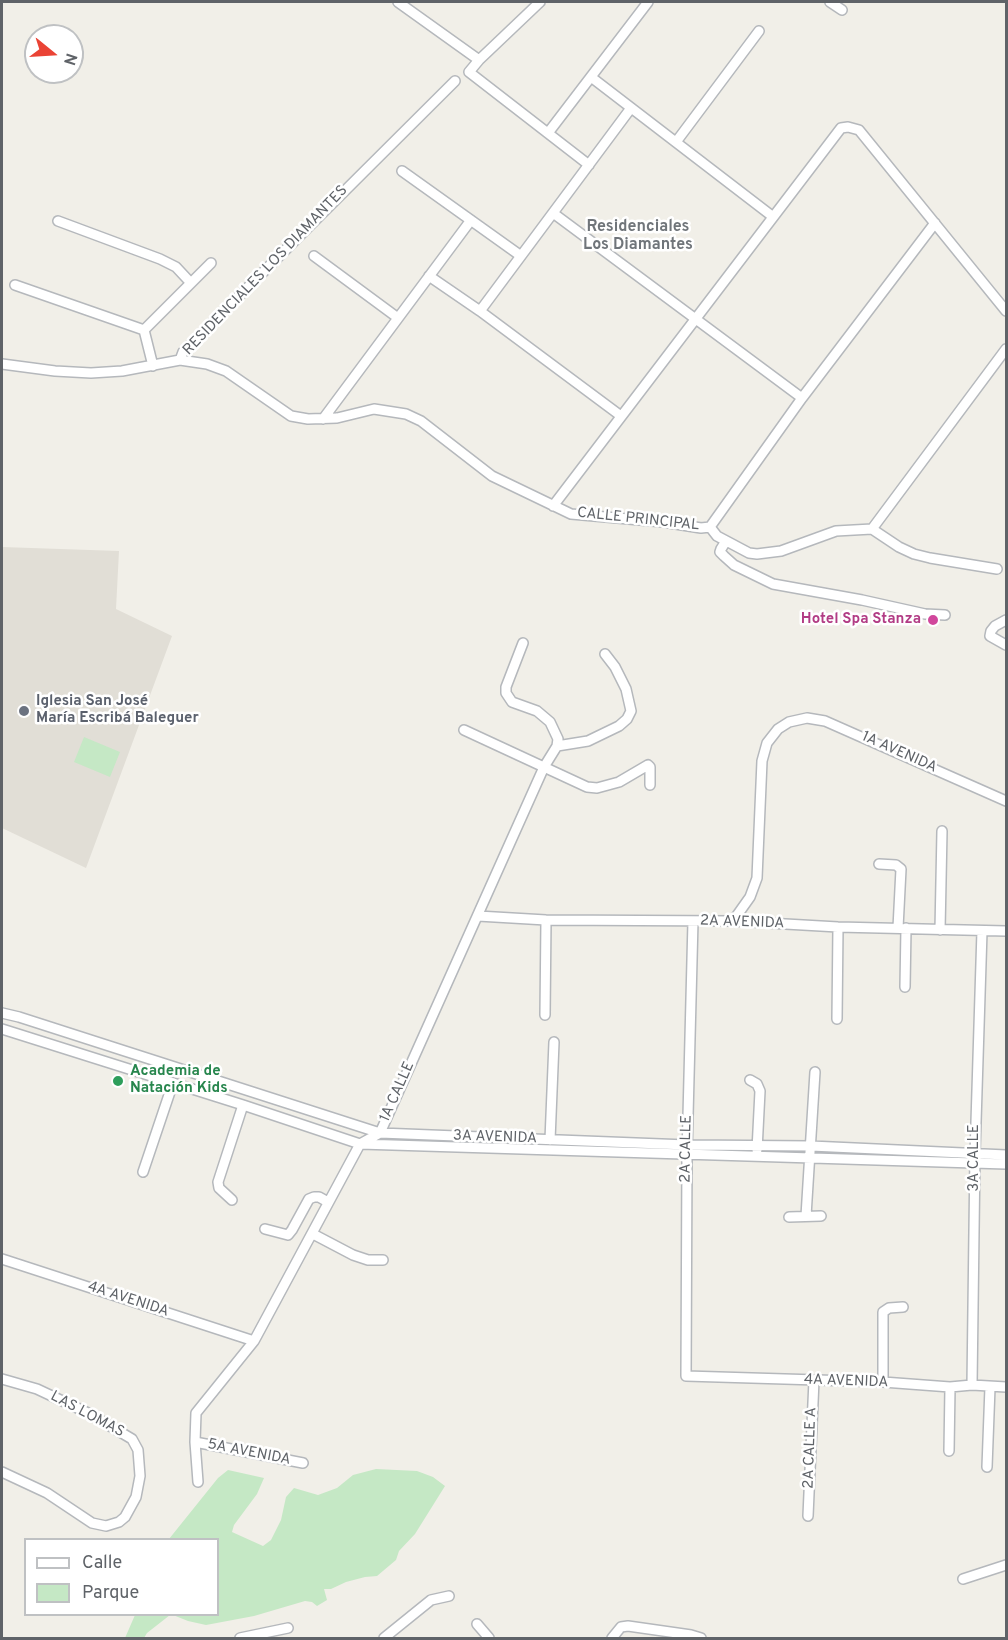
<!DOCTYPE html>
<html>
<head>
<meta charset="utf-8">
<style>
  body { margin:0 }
  #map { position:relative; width:1008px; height:1640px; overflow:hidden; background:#f1efe8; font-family:Overpass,sans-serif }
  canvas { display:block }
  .frame { position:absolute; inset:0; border:3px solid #5f6368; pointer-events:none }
  .legend { position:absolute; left:24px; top:1538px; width:195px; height:78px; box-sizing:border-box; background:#fff; border:2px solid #bfc1c3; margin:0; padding:8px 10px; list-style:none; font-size:18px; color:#5f6368 }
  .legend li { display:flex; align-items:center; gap:12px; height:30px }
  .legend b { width:30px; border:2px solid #bfc1c3 }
  .north { position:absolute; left:24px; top:24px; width:60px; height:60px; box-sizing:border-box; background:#fff; border:2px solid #bfc1c3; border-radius:50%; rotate:108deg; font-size:16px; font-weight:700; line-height:24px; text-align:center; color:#5f6368 }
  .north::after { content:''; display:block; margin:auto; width:21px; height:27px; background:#ea4335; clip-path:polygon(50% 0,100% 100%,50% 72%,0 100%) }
</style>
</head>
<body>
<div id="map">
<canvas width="1008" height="1640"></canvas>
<div class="frame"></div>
<ul class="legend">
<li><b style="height:8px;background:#fff"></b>Calle</li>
<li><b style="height:16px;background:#c5e8c5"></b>Parque</li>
</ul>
<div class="north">N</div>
</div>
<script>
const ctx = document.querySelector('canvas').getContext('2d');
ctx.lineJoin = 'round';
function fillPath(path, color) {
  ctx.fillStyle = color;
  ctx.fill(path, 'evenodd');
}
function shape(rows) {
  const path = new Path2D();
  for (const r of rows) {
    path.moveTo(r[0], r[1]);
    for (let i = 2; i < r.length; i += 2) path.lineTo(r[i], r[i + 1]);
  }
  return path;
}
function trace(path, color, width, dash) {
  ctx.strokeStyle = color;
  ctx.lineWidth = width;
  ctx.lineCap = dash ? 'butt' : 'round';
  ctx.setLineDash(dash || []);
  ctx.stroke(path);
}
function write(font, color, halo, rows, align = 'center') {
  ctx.font = font + ' Overpass,sans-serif';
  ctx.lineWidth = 5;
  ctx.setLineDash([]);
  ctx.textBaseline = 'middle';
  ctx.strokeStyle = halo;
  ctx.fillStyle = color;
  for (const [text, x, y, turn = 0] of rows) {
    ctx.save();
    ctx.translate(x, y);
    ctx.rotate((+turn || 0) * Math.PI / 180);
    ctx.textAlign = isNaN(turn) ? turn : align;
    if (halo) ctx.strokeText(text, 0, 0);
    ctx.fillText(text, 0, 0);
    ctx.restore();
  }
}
fillPath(shape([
  [2,547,119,551,116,609,172,636,86,868,2,828]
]), '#e1ded6');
fillPath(shape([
  [84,737,120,752,110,777,74,762],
  [376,1469,417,1471,433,1477,445,1486,415,1534,399,1551,396,1560,377,1576,365,1577,346,1582,331,1589,324,1589,327,1600,317,1606,312,1602,305,1601,254,1616,206,1625,188,1621,173,1615,218,1614,218,1540,169,1539,218,1478,228,1470,264,1478,257,1494,234,1525,232,1532,263,1546,271,1540,281,1520,286,1497,294,1488,318,1495,337,1488,353,1475],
  [135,1615,135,1614,170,1615,147,1633,144,1638,125,1638]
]), '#c5e8c5');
const minor = shape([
  [398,2,479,60],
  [540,2,479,60,469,72,589,165],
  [830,2,842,10],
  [591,77,772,216],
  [548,133,648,2],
  [676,142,759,31],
  [402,171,521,256],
  [553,213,802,398],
  [58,221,160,259,176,267,190,282],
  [314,256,398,318],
  [429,276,480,311,621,416],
  [15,285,144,330,153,366],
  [480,311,631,108],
  [144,330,211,263],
  [180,360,183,352,455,81],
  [2,364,55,371,91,373,122,371,180,360,207,364,226,371,291,416,308,419,337,418,374,409,406,414,421,421,492,476,571,514,663,522,701,528,710,527],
  [323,419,471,220],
  [553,506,841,128,848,127,859,130,1006,311],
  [710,527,802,398,935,223],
  [710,527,717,536,749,553,757,554,781,551,836,531,872,529,899,547,914,554,930,558,997,569],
  [872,529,1006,349],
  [726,541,721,549,720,552,724,556,734,565,773,584,862,600,925,614,945,615],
  [1006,620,995,626,991,631,990,636,1006,645],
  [464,730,587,787,597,788,619,782,648,765,650,767,650,785],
  [557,746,588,741,619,726,627,719,631,711,626,689,615,667,605,654],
  [879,864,896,865,901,869,898,928],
  [478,916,546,920,733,921,838,927,1006,931],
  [693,921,687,1155,686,1376,883,1382,950,1387,972,1385,1006,1387],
  [733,921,750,897,757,878,762,761,767,743,778,729,789,722,807,718,825,721,1006,801],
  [940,930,942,831],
  [905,987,906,928],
  [2,1013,19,1017,380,1133,687,1145,811,1146,1006,1155],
  [545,1015,546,920],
  [837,1019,838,927],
  [2,1029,243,1105,360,1144,1006,1164],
  [750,1080,757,1084,760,1091,757,1150],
  [550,1140,554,1042],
  [143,1172,173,1083],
  [232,1200,219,1188,218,1182,243,1105],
  [806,1216,815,1072],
  [789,1217,821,1216],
  [265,1229,288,1235,292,1230,309,1199,314,1197,319,1197,328,1202],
  [313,1234,353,1255,368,1260,383,1260],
  [2,1259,254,1341],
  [2,1379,37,1389,88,1413,132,1439,138,1450,140,1476,136,1497,125,1517,119,1522,106,1526,92,1523,47,1493,2,1472],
  [883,1382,883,1312,889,1308,903,1307],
  [972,1385,975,1154,982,931],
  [195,1442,303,1463],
  [949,1451,950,1387],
  [987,1467,990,1387],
  [198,1482,195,1442,196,1413,254,1341,360,1144,380,1133,544,767,557,746,558,739,550,722,537,711,512,702,506,693,506,687,523,643],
  [808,1516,814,1380],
  [963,1579,1006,1565],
  [477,1624,489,1638],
  [240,1638,288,1628],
  [384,1638,431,1600,449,1596],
  [612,1638,621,1627,628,1626,691,1635,701,1638]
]);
trace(minor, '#b5b8bc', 12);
trace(minor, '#fff', 9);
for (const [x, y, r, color] of [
  [933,620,6,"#d1479c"],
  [24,711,6,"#6b7280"],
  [118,1081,6,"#2e9e5b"]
]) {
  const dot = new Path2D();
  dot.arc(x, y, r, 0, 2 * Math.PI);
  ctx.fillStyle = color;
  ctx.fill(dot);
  trace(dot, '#fff', 2);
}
write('15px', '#5f6368', '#fff', [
  ["RESIDENCIALES LOS DIAMANTES",266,271,-46],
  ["CALLE PRINCIPAL",638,520,6],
  ["1A AVENIDA",899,753,24],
  ["2A AVENIDA",742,923,2],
  ["1A CALLE",398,1092,-66],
  ["3A AVENIDA",495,1138,2],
  ["2A CALLE",687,1149,-89],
  ["3A CALLE",975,1158,-90],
  ["4A AVENIDA",128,1300,18],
  ["4A AVENIDA",846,1382,2],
  ["LAS LOMAS",87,1415,28],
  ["2A CALLE A",811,1448,-88],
  ["5A AVENIDA",249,1453,11]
]);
write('bold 15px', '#b23c85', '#fff', [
  ["Hotel Spa Stanza",921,620]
], 'right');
write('bold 15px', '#5b616d', '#fff', [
  ["Iglesia San José",36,702],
  ["María Escribá Baleguer",36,719]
], 'left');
write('bold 15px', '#27864d', '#fff', [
  ["Academia de",130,1072],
  ["Natación Kids",130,1089]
], 'left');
write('bold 16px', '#70757a', '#fff', [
  ["Residenciales",638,228],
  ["Los Diamantes",638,246]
]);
</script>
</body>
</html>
